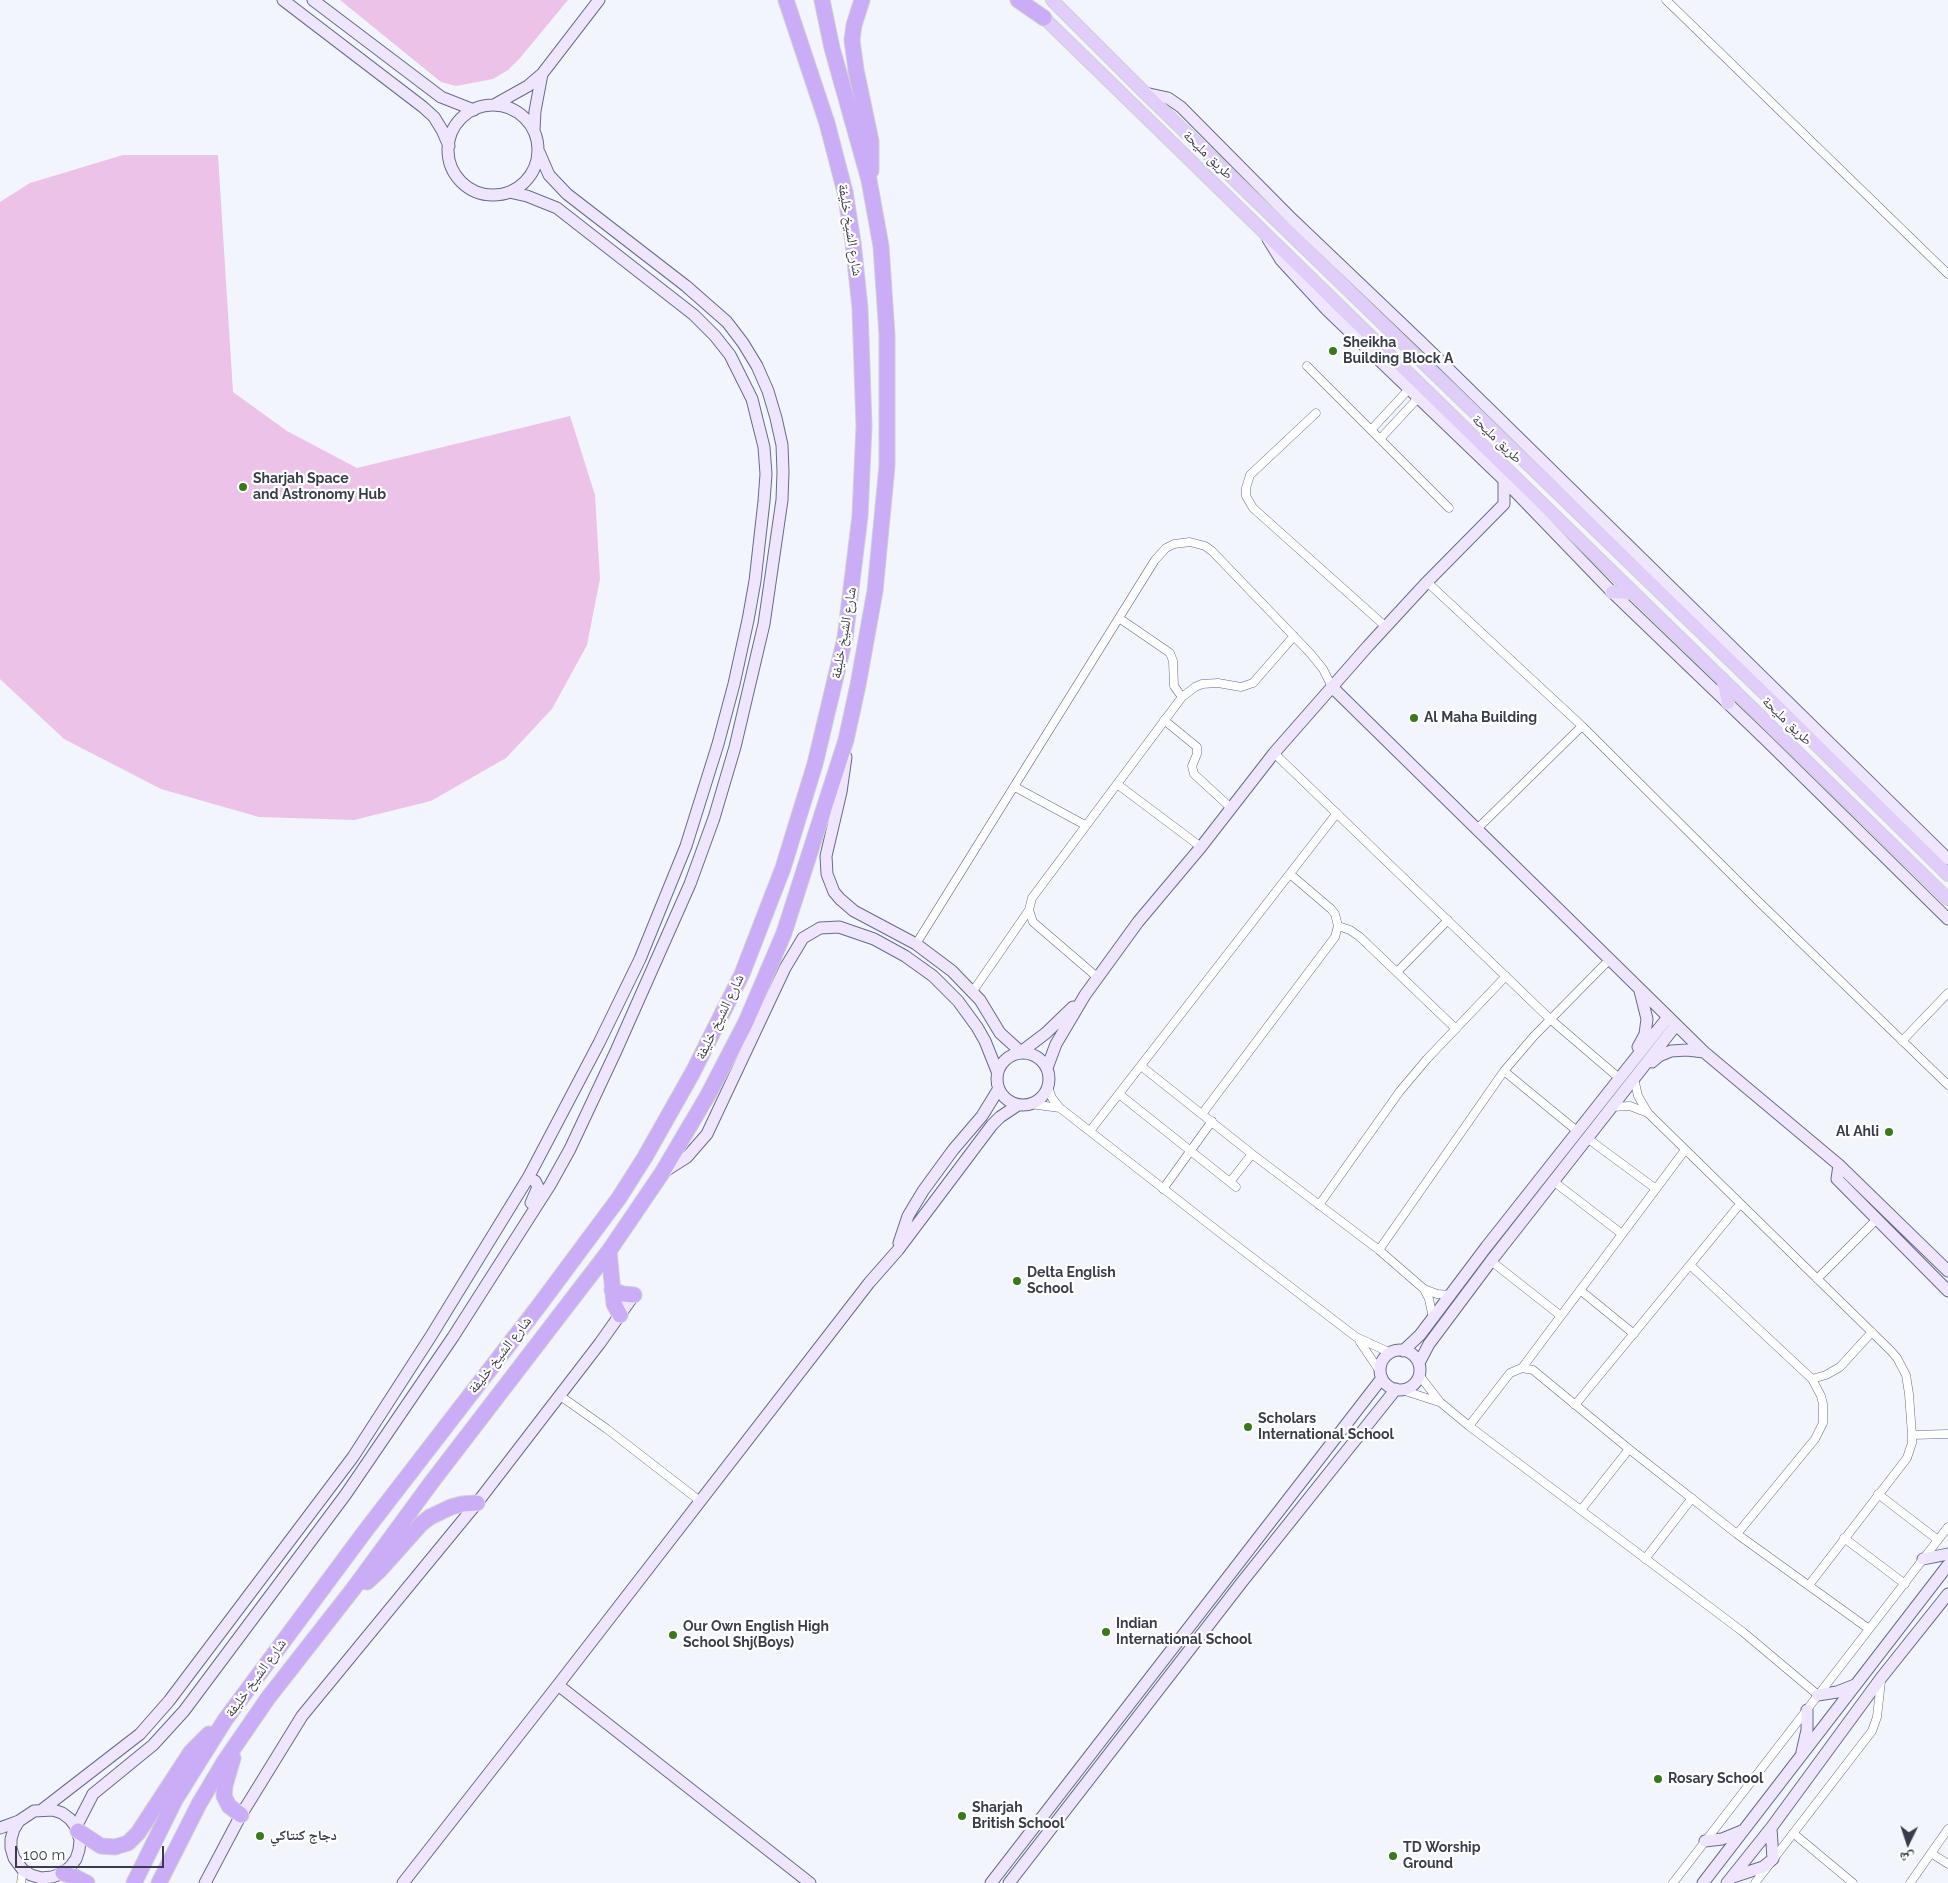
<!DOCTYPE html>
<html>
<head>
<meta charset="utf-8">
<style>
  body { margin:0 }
  #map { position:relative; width:1948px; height:1883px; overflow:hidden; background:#f3f5fc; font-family:Raleway,"Noto Naskh Arabic",sans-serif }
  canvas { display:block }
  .north { position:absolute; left:1883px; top:1818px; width:50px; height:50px; -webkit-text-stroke:4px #fff; paint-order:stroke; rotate:184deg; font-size:14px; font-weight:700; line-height:20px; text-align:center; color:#393c4a }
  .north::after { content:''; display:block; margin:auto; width:18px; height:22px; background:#393c4a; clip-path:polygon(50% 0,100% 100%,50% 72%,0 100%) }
  .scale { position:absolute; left:15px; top:1846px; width:149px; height:22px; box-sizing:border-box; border:2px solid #393c4a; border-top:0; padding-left:6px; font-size:15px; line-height:18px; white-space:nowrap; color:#393c4a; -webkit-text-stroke:4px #fff; paint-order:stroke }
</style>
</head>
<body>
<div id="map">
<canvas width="1948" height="1883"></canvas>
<div class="north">ش</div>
<div class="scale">100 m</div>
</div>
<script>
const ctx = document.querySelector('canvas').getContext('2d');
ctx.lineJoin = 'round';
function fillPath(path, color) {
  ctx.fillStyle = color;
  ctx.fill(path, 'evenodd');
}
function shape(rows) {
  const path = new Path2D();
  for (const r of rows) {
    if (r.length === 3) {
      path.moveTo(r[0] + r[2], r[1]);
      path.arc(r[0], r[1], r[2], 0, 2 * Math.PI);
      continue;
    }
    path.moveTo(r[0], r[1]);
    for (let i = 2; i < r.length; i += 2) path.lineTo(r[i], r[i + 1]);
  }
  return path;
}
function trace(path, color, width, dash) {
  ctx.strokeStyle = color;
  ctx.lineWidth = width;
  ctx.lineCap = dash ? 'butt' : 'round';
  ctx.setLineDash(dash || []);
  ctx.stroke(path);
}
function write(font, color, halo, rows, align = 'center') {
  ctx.font = font + ' Raleway,"Noto Naskh Arabic",sans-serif';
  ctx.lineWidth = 4.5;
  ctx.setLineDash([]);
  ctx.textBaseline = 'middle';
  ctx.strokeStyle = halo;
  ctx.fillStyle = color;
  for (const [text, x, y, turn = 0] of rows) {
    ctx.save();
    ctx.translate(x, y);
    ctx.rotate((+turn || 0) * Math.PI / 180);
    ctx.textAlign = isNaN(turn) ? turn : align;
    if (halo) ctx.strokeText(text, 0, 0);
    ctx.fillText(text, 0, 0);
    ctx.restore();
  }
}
fillPath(shape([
  [340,0,568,0,520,58,508,70,493,79,456,86,441,82],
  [123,155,218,155,233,392,287,431,357,468,570,416,595,495,600,579,587,645,552,709,506,758,431,801,354,820,259,817,161,789,64,739,0,679,0,202,30,183]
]), '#edc2e8');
const street = shape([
  [1666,0,1948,274],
  [1307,366,1449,508],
  [1316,413,1250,475,1246,488,1246,496,1253,508,1385,626],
  [1371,430,1409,389],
  [1380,439,1418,398],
  [1427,582,1582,726,1758,901,1948,1085],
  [1119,618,1170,653,1173,661,1174,686,1182,697],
  [1164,720,1197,747,1197,754,1192,766,1194,774,1231,808],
  [1274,753,1550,1019,1619,1078],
  [1117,784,1201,847],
  [1015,787,1085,825],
  [1477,829,1582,726],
  [1338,926,1350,930,1360,937,1456,1029],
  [916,944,1155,560,1166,548,1174,544,1190,542,1205,546,1212,551,1310,653,1323,669,1332,687],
  [1397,972,1448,920],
  [1097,977,1033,922,1029,910,1032,898,1182,697,1195,687,1202,684,1218,683,1241,687,1253,683,1294,636],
  [973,991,1029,910],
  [1902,1041,1948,993],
  [1141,1066,1252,1154,1379,1250,1424,1289,1429,1299,1433,1318],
  [1504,1071,1577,1131],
  [1634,1078,1638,1096,1648,1113,1891,1351,1897,1358,1906,1375,1909,1394,1912,1435,1912,1443,1907,1458,1809,1585],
  [1048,1087,1052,1098,1060,1108,1228,1239,1356,1337,1391,1353],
  [1119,1094,1236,1187],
  [1030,1104,1060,1108],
  [1611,1107,1630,1106,1648,1113],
  [1202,1114,1335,937,1338,926,1335,914,1331,909,1290,874],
  [1090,1131,1337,813],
  [1587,1138,1656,1189],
  [1553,1181,1622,1234],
  [1230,1182,1252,1154],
  [1163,1189,1212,1121],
  [1319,1205,1400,1091,1427,1059,1506,976],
  [1379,1250,1504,1071,1534,1036,1610,959],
  [1491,1261,1561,1316],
  [1690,1265,1812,1379,1821,1396,1823,1404,1823,1423,1815,1439,1737,1534],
  [1817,1279,1877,1219],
  [1424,1289,1437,1294,1451,1295],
  [1580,1290,1634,1334],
  [1360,1342,1381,1373],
  [1522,1368,1685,1150],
  [1419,1375,1440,1402,1469,1426,1743,1632,1818,1695],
  [1812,1379,1826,1375,1840,1367,1872,1332],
  [1402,1390,1439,1402],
  [559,1395,607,1429,700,1501],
  [1575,1405,1740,1204],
  [1469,1426,1510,1373,1522,1368,1533,1370,1629,1449,1737,1534,1869,1629],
  [1912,1435,1948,1434],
  [1878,1494,1938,1540],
  [1581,1510,1629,1449],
  [1844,1538,1905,1584],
  [1645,1559,1692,1498],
  [1793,1833,1853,1883],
  [1931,1853,1948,1864],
  [21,1883,23,1870],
  [1673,1883,1948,1527],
  [1755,1883,1872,1731,1877,1717,1881,1681],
  [1910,1883,1948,1829]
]);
const secondary = shape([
  [283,0,423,107,434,117,442,130,449,146],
  [313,0,441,97,474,110],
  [1145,93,1168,98,1181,107,1292,219,1422,343,1948,859],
  [494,105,528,86,542,74,599,0],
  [493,150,45],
  [534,130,535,111,542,74],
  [1268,239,1281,260,1327,310,1504,480,1612,592,1767,741,1948,919],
  [1332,687,1704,1052,1839,1165,1948,1271],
  [846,757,841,792,826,856,827,874,834,892,840,899,854,911,916,944,952,971,980,1000,1000,1033,1021,1052,1046,1033,1073,1007],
  [1638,1047,1645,1034,1647,1019,1640,991],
  [1023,1079,26],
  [1652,1062,1659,1056,1671,1051,1687,1050,1704,1052],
  [1047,1068,1056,1044,1085,995,1138,922,1201,847,1274,753,1368,646,1427,582,1504,504,1504,480],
  [1839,1165,1837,1179,1948,1291],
  [662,1173,687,1157,707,1134,785,968,803,938,820,928,839,927,874,939,905,956,933,976,958,1001,977,1027,985,1041,997,1071],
  [528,1178,535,1181,538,1187,531,1203],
  [899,1243,908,1216,923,1191,953,1150,982,1116,998,1090],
  [1400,1370,20],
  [1403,1351,1420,1335,1487,1246,1668,1017],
  [1419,1363,1429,1344,1491,1261,1676,1025],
  [1923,1559,1948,1554],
  [558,1685,810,1883],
  [1818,1695,1837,1692,1855,1685],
  [1802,1752,1807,1730,1807,1710],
  [43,1809,140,1734,169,1701,353,1457,431,1336,528,1178,599,1043,640,959,686,846,718,744,734,684,748,620,755,581,764,501,766,474,764,447,752,399,730,355,715,336,694,315,557,208,527,196,509,192],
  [76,1827,93,1794,153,1745,184,1711,346,1494,453,1337,550,1185,570,1149,616,1051,690,884,714,818,735,747,764,624,782,500,783,472,782,445,776,418,768,391,757,366,743,343,727,322,686,286,567,194,549,175,539,152],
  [0,1828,19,1821,34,1811,53,1810,62,1813,70,1819,76,1827,80,1840,79,1850,76,1859,70,1867,63,1873,52,1877,41,1878,31,1875,23,1870,14,1858,11,1848,11,1839,14,1829,19,1821],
  [1705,1841,1722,1839,1744,1830],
  [1733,1877,1763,1867,1773,1859,1771,1828],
  [205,1883,241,1815,302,1716,477,1503,600,1343,634,1295],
  [403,1883,558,1685,869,1283,898,1250,992,1125,1000,1117,1018,1105],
  [991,1883,1382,1378],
  [1009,1883,1242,1582,1396,1389],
  [1703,1883,1948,1565],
  [1727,1883,1771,1828,1881,1678,1948,1594]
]);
const primary = shape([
  [1052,0,1145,93,1769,698,1948,875],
  [1038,12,1948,899],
  [1612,592,1633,593],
  [1723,679,1728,703]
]);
const highway = shape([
  [862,0,854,25,852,40,856,70,871,141,871,171],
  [1018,0,1044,18],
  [609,1251,614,1304,620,1315],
  [612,1290,623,1294,634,1295],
  [367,1582,379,1571,421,1524,430,1517,451,1507,462,1504,477,1503],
  [233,1758,225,1785,224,1796,229,1806,241,1815],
  [78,1831,101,1846,115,1847,128,1843,138,1833,191,1752,209,1734],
  [63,1873,75,1877,87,1883],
  [134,1883,175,1800,225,1720,366,1530,538,1307,619,1198,645,1157,693,1072,742,974,783,868,815,764,845,638,860,516,864,426,860,308,853,242,845,192,827,123,786,0],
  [159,1883,199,1804,224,1762,268,1698,354,1588,431,1483,609,1251,662,1173,708,1095,746,1022,784,933,846,740,858,685,875,591,887,466,887,335,881,246,869,180,832,48,822,0]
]);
trace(street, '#656c8a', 9);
trace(secondary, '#656c8a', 13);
trace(primary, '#cfd0d4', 14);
trace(highway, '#cfd0d4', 17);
trace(street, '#fff', 8);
trace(secondary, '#efe6fd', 11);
trace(primary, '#e0cdfa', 12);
trace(highway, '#cbacf7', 15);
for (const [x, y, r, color] of [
  [1333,351,5,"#387a1a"],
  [243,487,5,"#387a1a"],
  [1414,718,5,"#387a1a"],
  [1889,1132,5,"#387a1a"],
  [1017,1281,5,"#387a1a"],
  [1248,1427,5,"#387a1a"],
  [1106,1632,5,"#387a1a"],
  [673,1635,5,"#387a1a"],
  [1658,1779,5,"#387a1a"],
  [962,1816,5,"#387a1a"],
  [260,1836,5,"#387a1a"],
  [1393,1856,5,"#387a1a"]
]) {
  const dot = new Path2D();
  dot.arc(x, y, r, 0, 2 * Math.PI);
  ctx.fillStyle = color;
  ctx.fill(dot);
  trace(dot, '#fff', 2);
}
write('14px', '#393c4a', '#fff', [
  ["طريق مليحة",1208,155,44],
  ["شارع الشيخ خليفة",850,230,81],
  ["طريق مليحة",1497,439,44],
  ["شارع الشيخ خليفة",844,633,-80],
  ["طريق مليحة",1787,721,44],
  ["شارع الشيخ خليفة",720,1017,-64],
  ["شارع الشيخ خليفة",500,1355,-52],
  ["شارع الشيخ خليفة",256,1678,-54]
]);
write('bold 14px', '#393c4a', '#fff', [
  ["Sheikha",1343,343],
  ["Building Block A",1343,359],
  ["Sharjah Space",253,479],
  ["and Astronomy Hub",253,495],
  ["Al Maha Building",1424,718],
  ["Al Ahli",1879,1132,"right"],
  ["Delta English",1027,1273],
  ["School",1027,1289],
  ["Scholars",1258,1419],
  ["International School",1258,1435],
  ["Indian",1116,1624],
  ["International School",1116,1640],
  ["Our Own English High",683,1627],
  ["School Shj(Boys)",683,1643],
  ["Rosary School",1668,1779],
  ["Sharjah",972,1808],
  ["British School",972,1824],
  ["دجاج كنتاكي",270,1836],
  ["TD Worship",1403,1848],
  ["Ground",1403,1864]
], 'left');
</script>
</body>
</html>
